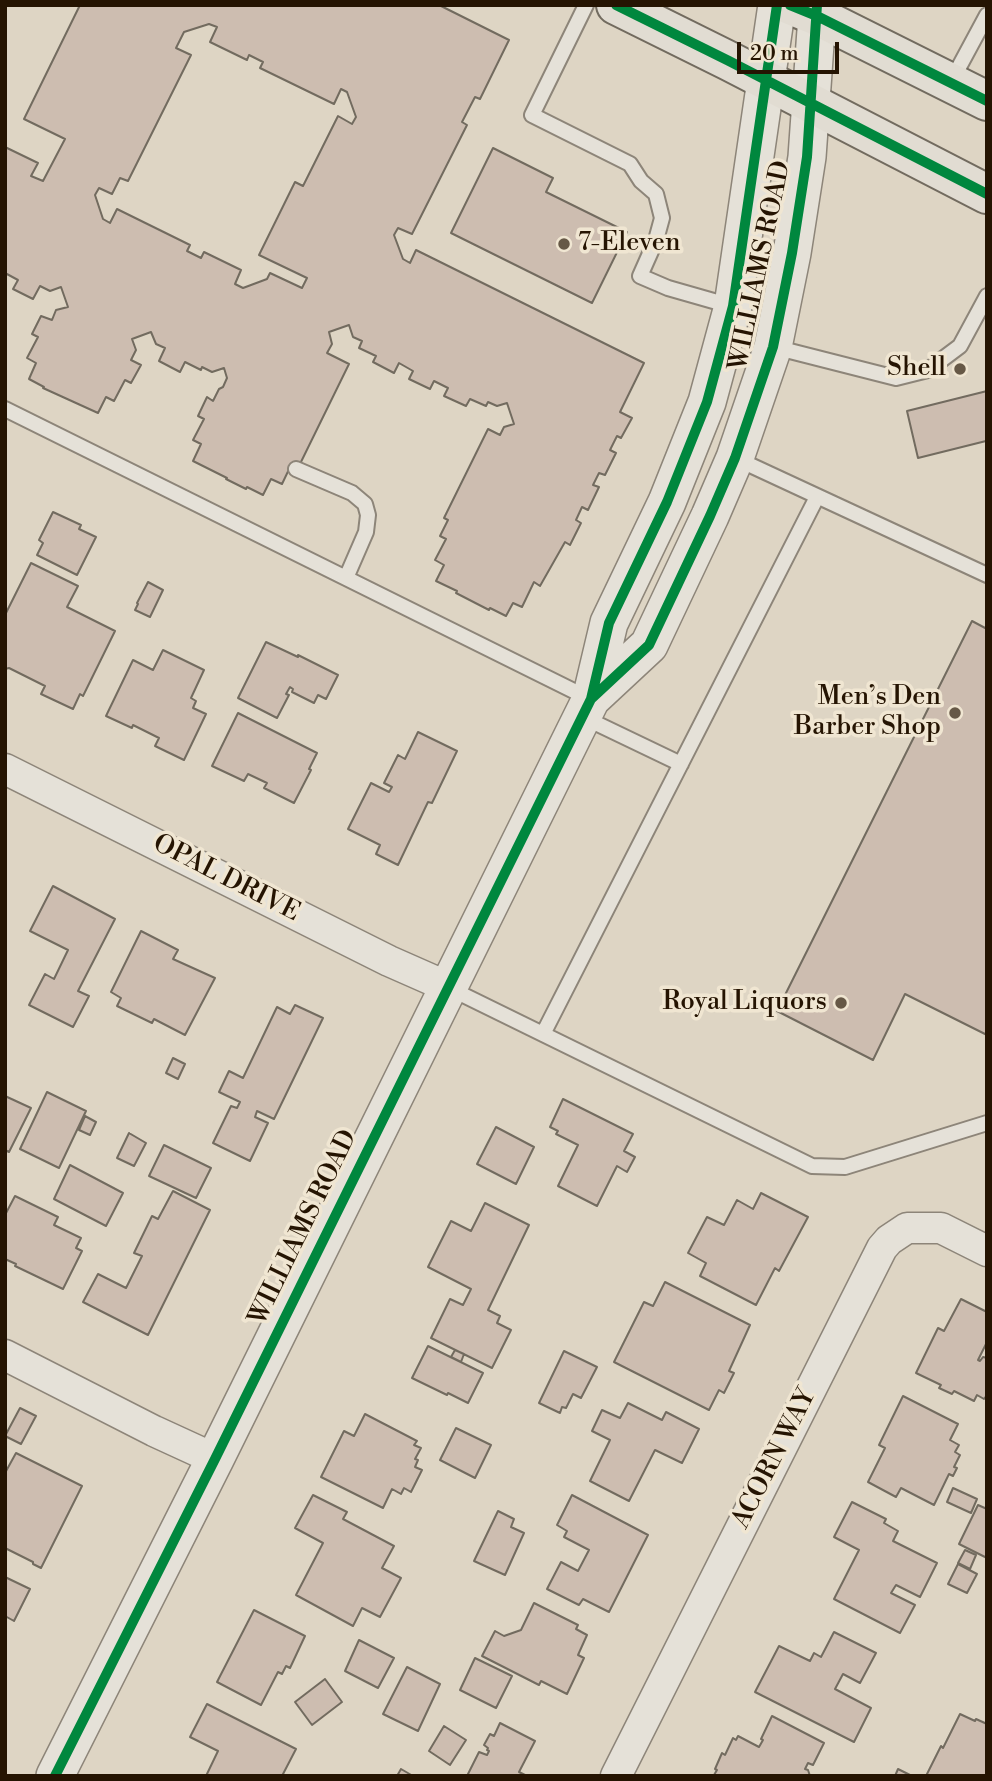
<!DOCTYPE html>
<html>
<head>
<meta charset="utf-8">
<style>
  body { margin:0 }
  #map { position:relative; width:992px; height:1781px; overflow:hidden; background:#ded5c4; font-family:"Libre Bodoni",serif }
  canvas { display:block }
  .frame { position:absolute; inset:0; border:7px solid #251402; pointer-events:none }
  .scale { position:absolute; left:737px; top:42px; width:102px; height:32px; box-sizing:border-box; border:4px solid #251402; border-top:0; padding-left:9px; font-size:21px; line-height:24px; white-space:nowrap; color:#251402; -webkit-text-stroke:5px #f0e6d2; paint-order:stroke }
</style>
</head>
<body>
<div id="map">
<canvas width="992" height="1781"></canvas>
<div class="frame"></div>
<div class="scale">20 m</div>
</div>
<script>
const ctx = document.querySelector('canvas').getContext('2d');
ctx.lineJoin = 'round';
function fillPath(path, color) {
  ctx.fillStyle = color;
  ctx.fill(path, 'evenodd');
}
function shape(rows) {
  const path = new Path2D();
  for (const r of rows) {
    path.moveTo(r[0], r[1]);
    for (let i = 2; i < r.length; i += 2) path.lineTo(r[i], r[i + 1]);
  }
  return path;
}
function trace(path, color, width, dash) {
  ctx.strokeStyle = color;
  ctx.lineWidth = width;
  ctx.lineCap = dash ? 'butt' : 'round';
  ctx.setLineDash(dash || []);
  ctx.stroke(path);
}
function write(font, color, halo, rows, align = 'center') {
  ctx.font = font + ' "Libre Bodoni",serif';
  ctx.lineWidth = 7;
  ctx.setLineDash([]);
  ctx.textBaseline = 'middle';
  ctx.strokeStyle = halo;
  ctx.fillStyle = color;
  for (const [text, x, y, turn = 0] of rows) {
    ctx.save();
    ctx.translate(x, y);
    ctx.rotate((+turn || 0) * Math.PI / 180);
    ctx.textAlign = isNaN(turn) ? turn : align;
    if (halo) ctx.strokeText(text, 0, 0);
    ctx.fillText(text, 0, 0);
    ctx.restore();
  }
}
const building = shape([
  [80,5,439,5,509,40,480,99,475,97,462,122,467,125,412,234,398,228,394,235,403,259,410,263,416,250,644,363,620,412,632,418,621,438,617,436,610,450,616,453,605,475,599,473,593,485,599,487,588,510,582,507,576,520,581,523,570,545,565,542,540,586,534,582,522,607,513,603,506,616,490,608,489,610,456,593,457,591,436,581,444,565,435,560,446,539,440,536,448,520,444,518,488,429,500,435,504,427,514,424,507,403,497,406,488,402,486,406,470,399,466,406,444,396,448,388,434,381,430,389,409,379,413,371,399,363,394,373,373,362,376,356,359,348,362,341,353,337,349,325,329,332,332,344,327,353,349,364,299,466,292,463,282,484,271,479,263,495,247,487,246,489,226,479,227,478,193,461,201,444,193,440,204,419,198,416,207,397,213,401,219,389,223,387,227,378,224,368,212,372,202,367,201,370,185,362,180,372,159,361,165,348,156,344,151,332,132,339,136,350,131,360,141,365,131,383,125,380,114,401,106,397,98,413,43,388,44,387,29,379,36,363,27,358,38,337,32,334,41,316,52,320,56,310,68,307,61,287,50,291,40,286,33,299,13,289,18,280,5,273,5,147,38,163,31,176,43,181,65,139,24,119,80,5],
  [209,24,217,27,210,42,247,60,249,55,263,62,260,68,334,104,341,89,347,92,356,117,352,124,338,116,303,186,295,182,259,255,307,278,302,288,270,273,267,279,243,288,235,284,241,270,204,252,201,258,187,251,190,245,117,209,110,223,103,219,95,195,99,188,112,194,120,178,128,181,191,55,176,48,184,32,209,24],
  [493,148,553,178,546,192,627,232,592,303,451,233,493,148],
  [987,391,987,443,986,441,918,458,907,411,987,391],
  [53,512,81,525,79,529,96,537,77,575,37,555,43,543,39,540,53,512],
  [31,563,78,586,67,607,115,631,83,696,80,694,73,709,41,694,45,686,9,668,5,669,5,615,31,563],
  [148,582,163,590,150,617,135,610,138,604,137,603,148,582],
  [972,621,987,629,987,1035,905,994,873,1060,777,1011,972,621],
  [266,642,298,657,298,655,338,675,326,699,318,695,314,703,292,692,293,689,290,687,286,694,289,695,277,718,238,698,266,642],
  [163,650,204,670,191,698,196,701,193,708,206,714,184,760,155,746,159,738,133,725,132,728,106,716,133,660,153,670,163,650],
  [238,713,317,753,309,769,311,770,294,803,264,788,267,783,248,774,244,781,212,766,238,713],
  [418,732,457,751,432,803,428,802,398,865,376,854,380,845,348,829,371,783,389,792,392,787,384,783,398,755,405,759,418,732],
  [53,886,115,919,78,991,89,996,73,1027,29,1005,45,974,54,979,68,950,30,931,53,886],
  [141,931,178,950,173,959,215,978,185,1035,154,1019,152,1023,117,1006,121,998,111,992,141,931],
  [295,1005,323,1018,274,1119,257,1111,255,1117,268,1123,250,1161,213,1143,231,1106,237,1108,240,1102,219,1092,229,1071,243,1078,277,1007,290,1014,295,1005],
  [173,1058,185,1064,178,1079,166,1073,173,1058],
  [47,1092,86,1111,59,1168,20,1149,47,1092],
  [5,1096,31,1108,9,1152,5,1150,5,1096],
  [563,1099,633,1134,624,1151,635,1157,627,1172,617,1166,597,1206,558,1186,578,1145,556,1134,558,1131,550,1127,563,1099],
  [85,1116,96,1122,90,1135,79,1130,85,1116],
  [496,1127,534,1147,516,1184,477,1164,496,1127],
  [129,1133,146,1143,134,1166,117,1158,129,1133],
  [164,1145,211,1168,196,1198,149,1176,164,1145],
  [70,1165,123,1193,106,1226,54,1199,70,1165],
  [173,1191,210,1210,148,1335,83,1302,98,1274,126,1288,142,1256,134,1253,152,1216,158,1219,173,1191],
  [761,1193,808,1217,779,1271,775,1268,756,1305,700,1276,706,1263,688,1253,707,1217,724,1225,737,1200,753,1209,761,1193],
  [15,1196,58,1217,54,1225,81,1238,76,1248,82,1251,63,1289,15,1266,16,1264,5,1259,5,1215,15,1196],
  [485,1203,529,1225,488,1310,500,1316,497,1323,511,1330,492,1368,431,1338,450,1299,463,1305,471,1289,428,1267,451,1221,471,1231,485,1203],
  [665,1282,750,1325,729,1371,734,1373,724,1393,719,1390,709,1410,614,1362,644,1302,653,1306,665,1282],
  [961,1299,987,1312,987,1342,978,1360,980,1361,983,1357,987,1358,987,1395,984,1399,977,1395,974,1401,954,1391,952,1394,939,1388,941,1385,916,1373,938,1328,944,1331,961,1299],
  [428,1346,483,1373,468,1403,448,1393,447,1395,412,1378,428,1346],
  [455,1350,464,1354,461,1362,451,1357,455,1350],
  [564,1351,597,1367,581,1398,573,1394,566,1408,562,1407,560,1413,539,1403,564,1351],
  [903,1396,958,1424,950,1440,959,1445,955,1452,960,1455,954,1467,957,1468,953,1476,949,1474,934,1505,901,1488,896,1497,868,1482,885,1448,879,1445,903,1396],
  [628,1403,662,1420,666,1412,699,1429,682,1463,655,1450,629,1501,590,1481,610,1440,592,1431,602,1410,620,1418,628,1403],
  [20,1408,36,1416,21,1444,5,1436,20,1408],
  [365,1414,417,1441,414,1445,421,1448,415,1459,418,1460,415,1467,422,1470,411,1492,404,1488,401,1494,392,1489,383,1508,321,1477,344,1431,354,1436,365,1414],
  [456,1428,491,1445,475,1478,440,1460,456,1428],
  [16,1453,82,1486,41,1568,33,1564,33,1562,5,1548,5,1473,16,1453],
  [953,1488,977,1499,971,1513,947,1502,953,1488],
  [313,1495,347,1512,343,1519,394,1546,382,1568,401,1578,380,1617,362,1608,353,1626,296,1595,323,1543,295,1528,313,1495],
  [572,1495,648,1535,609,1612,583,1599,579,1605,547,1589,561,1562,578,1571,589,1550,564,1537,567,1531,557,1525,572,1495],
  [852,1502,886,1519,884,1523,898,1531,893,1541,937,1563,920,1597,896,1585,891,1593,915,1605,900,1633,834,1599,859,1550,834,1537,852,1502],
  [978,1505,987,1509,987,1558,959,1544,978,1505],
  [498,1511,514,1519,511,1527,524,1533,505,1575,474,1561,498,1511],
  [965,1550,976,1555,970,1569,958,1563,965,1550],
  [958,1564,977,1574,967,1593,948,1584,958,1564],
  [5,1577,30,1589,14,1621,5,1616,5,1577],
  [534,1603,578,1625,576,1629,587,1635,578,1655,584,1658,567,1694,541,1681,539,1685,482,1656,495,1631,504,1636,521,1630,534,1603],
  [254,1610,305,1636,290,1668,286,1666,282,1674,278,1672,261,1705,217,1682,254,1610],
  [834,1632,876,1653,860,1683,843,1674,835,1689,871,1708,854,1742,755,1692,779,1646,810,1661,814,1653,821,1657,834,1632],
  [359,1640,394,1658,378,1688,345,1671,359,1640],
  [475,1658,512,1676,496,1708,460,1690,475,1658],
  [407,1667,440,1684,418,1731,383,1714,407,1667],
  [325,1679,342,1702,312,1725,295,1702,325,1679],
  [207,1704,296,1749,282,1776,206,1776,218,1751,190,1737,207,1704],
  [960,1714,975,1721,976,1719,987,1724,987,1776,926,1776,941,1746,943,1748,960,1714],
  [772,1716,824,1743,813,1765,808,1763,805,1769,808,1770,810,1776,712,1776,714,1775,717,1770,715,1769,722,1753,725,1755,733,1738,736,1740,738,1736,759,1747,763,1740,761,1739,772,1716],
  [500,1723,535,1741,519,1772,527,1776,467,1776,479,1752,487,1755,489,1751,487,1750,488,1748,484,1745,490,1734,494,1736,500,1723],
  [444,1726,466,1740,450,1765,429,1751,444,1726],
  [401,1769,413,1776,397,1776,401,1769],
  [898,1769,912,1776,895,1776,898,1769]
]);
fillPath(building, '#cdbdb0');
trace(building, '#726b5f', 2);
const service = shape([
  [586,5,532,115,630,164,641,181,656,194,662,218,656,240,640,276,668,288,731,306],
  [951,82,987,15],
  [774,347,896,378,928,370,960,346,987,296],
  [5,409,590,699],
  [735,458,987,575],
  [296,469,352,493,365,504,368,515,366,532,346,578],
  [583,717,681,764],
  [449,988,812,1166,845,1167,987,1123],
  [543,1034,817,497]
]);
const minor = shape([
  [5,769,389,961,448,987],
  [5,1355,154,1431,215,1459],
  [616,1776,882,1248,889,1240,907,1228,941,1228,987,1251]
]);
const tertiary = shape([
  [591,699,649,645,710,516,735,458,773,347,792,253,807,157,817,16],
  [55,1776,215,1459,591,699,609,623,667,502,707,402,733,306,777,5]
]);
const primary = shape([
  [616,5,729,61,987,194],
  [790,5,817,16,987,101]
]);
trace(service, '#8d8579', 18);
trace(minor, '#8d8579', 33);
trace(tertiary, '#8d8579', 40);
trace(primary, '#726b5f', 42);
trace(service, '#e5e1d8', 14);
trace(minor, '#e5e1d8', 30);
trace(tertiary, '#e5e1d8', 37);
trace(primary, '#e1dcd2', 38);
trace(shape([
  [616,5,729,61,987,194],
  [790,5,817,16,987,101],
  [591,699,649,645,710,516,735,458,773,347,792,253,807,157,817,5],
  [55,1776,215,1459,591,699,609,623,667,502,707,402,733,306,777,5]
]), '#00873e', 10);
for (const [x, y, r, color] of [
  [564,244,7,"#665846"],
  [960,369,7,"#665846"],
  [955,713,7,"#665846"],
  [841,1003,7,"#665846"]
]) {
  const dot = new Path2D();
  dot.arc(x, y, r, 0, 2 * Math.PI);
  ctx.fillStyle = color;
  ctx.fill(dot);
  trace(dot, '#f0e6d2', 2.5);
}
write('26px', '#251402', '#f0e6d2', [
  ["7-Eleven",578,244,"left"],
  ["Shell",946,369],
  ["Men’s Den",941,698],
  ["Barber Shop",941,728],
  ["Royal Liquors",827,1003]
], 'right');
write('26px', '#251402', '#f0e6d2', [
  ["WILLIAMS ROAD",761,266,-78],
  ["OPAL DRIVE",226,879,27],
  ["WILLIAMS ROAD",304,1228,-64],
  ["ACORN WAY",775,1459,-63]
]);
</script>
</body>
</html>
